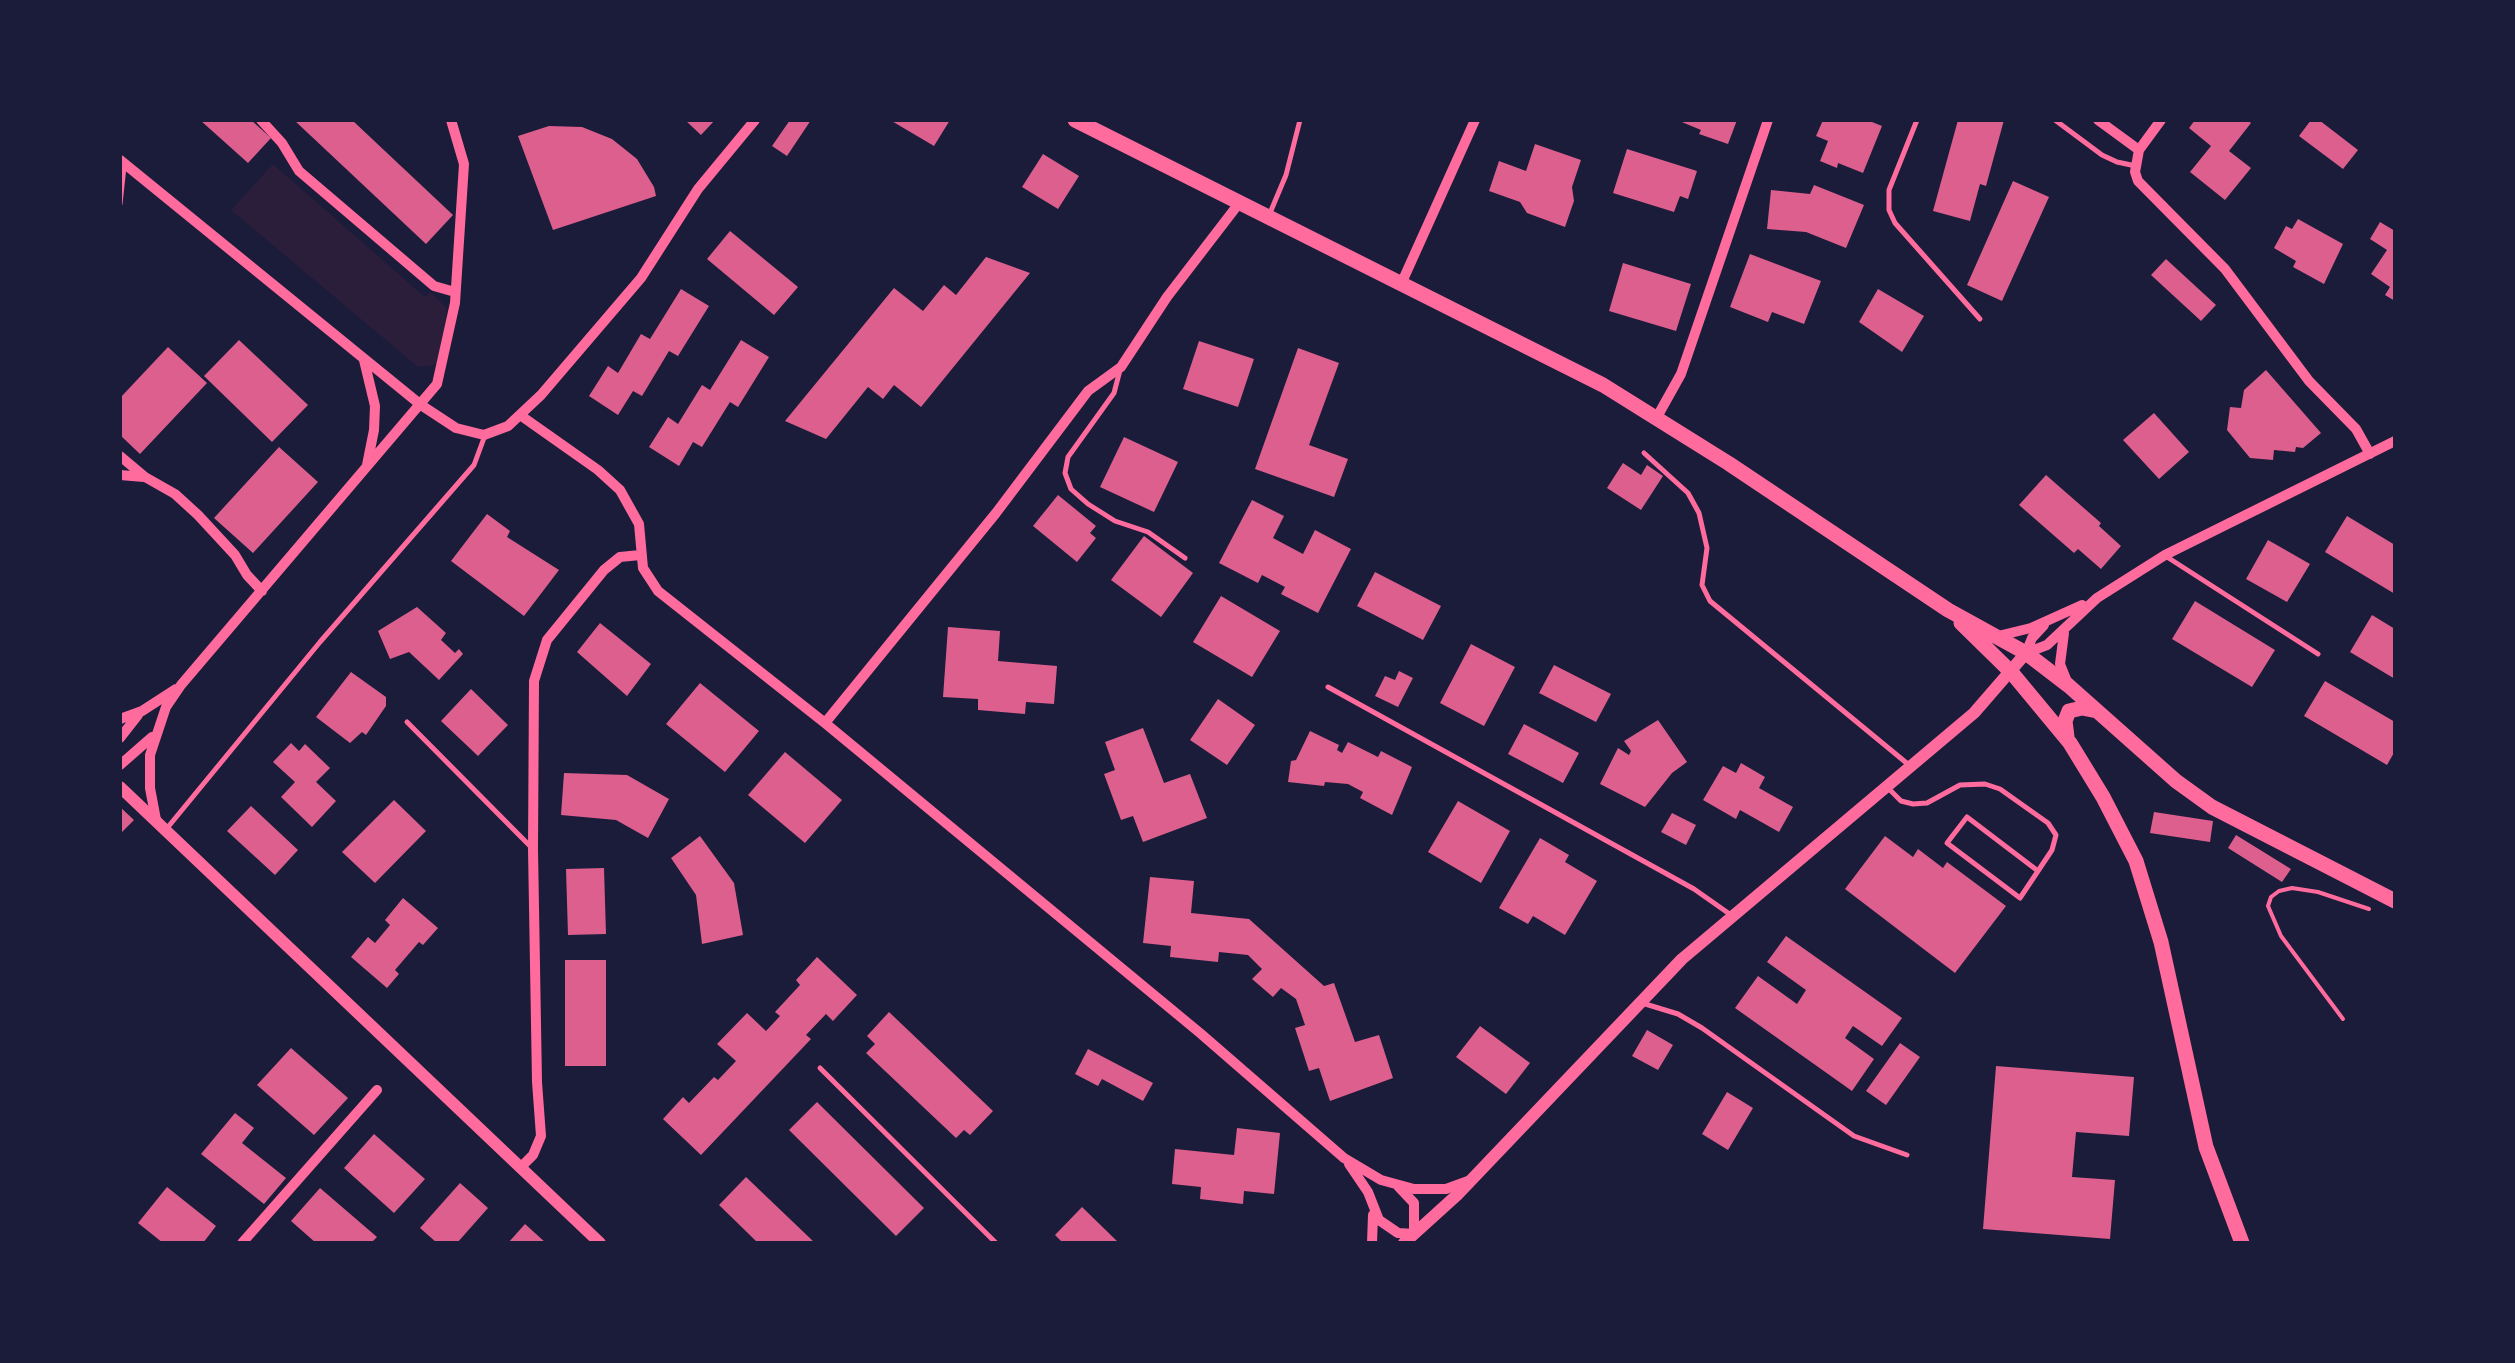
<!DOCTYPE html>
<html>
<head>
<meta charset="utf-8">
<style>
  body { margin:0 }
  #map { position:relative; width:2515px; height:1363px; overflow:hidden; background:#1b1b3a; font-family:"Roboto Condensed",sans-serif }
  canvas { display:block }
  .frame { position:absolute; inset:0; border:122px solid #1b1b3a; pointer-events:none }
</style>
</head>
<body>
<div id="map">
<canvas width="2515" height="1363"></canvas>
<div class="frame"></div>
</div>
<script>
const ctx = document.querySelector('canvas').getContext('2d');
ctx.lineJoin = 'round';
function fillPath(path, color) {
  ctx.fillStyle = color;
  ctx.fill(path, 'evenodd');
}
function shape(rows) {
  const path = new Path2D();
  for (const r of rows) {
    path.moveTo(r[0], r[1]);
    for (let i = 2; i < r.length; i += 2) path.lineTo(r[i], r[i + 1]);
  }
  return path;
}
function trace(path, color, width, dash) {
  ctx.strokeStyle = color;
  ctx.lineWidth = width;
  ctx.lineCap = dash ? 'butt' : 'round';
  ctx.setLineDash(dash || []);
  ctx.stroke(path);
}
fillPath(shape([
  [273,164,425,297,430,292,447,308,443,364,418,367,231,210]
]), '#2a1e3b');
fillPath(shape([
  [200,120,251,120,271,138,248,163],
  [294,120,352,120,453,215,426,244],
  [685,120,715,120,701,135],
  [790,120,811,120,787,156,772,146],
  [890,120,950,120,934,146],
  [1677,120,1737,120,1728,144,1699,134,1701,130],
  [1823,120,1867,120,1882,126,1863,173,1838,163,1837,168,1820,161,1828,141,1816,136],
  [1958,120,2004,120,1986,186,1980,184,1970,221,1933,211],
  [2195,120,2247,120,2251,123,2229,151,2251,168,2225,200,2190,172,2211,146,2189,128],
  [2311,120,2319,120,2358,150,2343,169,2299,136],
  [549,126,582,127,612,139,637,159,654,187,656,196,553,230,518,136],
  [1535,144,1581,160,1572,187,1574,201,1565,227,1527,213,1520,202,1489,191,1499,161,1526,171],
  [1627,149,1697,171,1688,199,1680,196,1674,212,1613,193],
  [1043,154,1079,176,1058,209,1022,187],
  [2013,181,2049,197,2002,301,1967,285],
  [1814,185,1864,205,1846,248,1806,232,1767,229,1771,190,1810,194],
  [2298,219,2343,244,2324,284,2293,267,2296,261,2274,248,2286,226,2292,229],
  [2380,222,2395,231,2395,301,2385,295,2390,287,2371,274,2387,250,2370,239],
  [730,231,798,287,774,315,707,259],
  [1750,254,1821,281,1804,324,1772,312,1768,322,1730,307],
  [986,257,1030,273,921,407,894,385,883,399,868,387,826,439,785,421,894,288,923,311,944,285,956,295],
  [2166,259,2216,305,2201,321,2151,275],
  [1623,263,1691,284,1676,331,1609,311],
  [681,289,709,306,678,356,669,351,642,396,633,391,618,415,589,396,608,366,618,373,641,334,650,339],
  [1878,289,1924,316,1902,352,1859,322],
  [239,340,308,405,272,442,204,376],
  [741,340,769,357,738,407,730,402,702,447,693,442,679,466,649,447,668,417,678,424,702,385,710,390],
  [1199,341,1254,359,1238,407,1183,389],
  [168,347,207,383,140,454,120,435,120,398],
  [1298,348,1339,363,1309,445,1348,459,1334,497,1255,469],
  [2266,370,2321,433,2303,448,2296,447,2295,452,2274,450,2273,460,2250,458,2227,430,2230,407,2241,408,2244,390],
  [2154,413,2189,452,2159,479,2123,440],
  [1124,437,1178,462,1154,512,1100,487],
  [279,447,318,482,253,553,214,518],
  [1623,463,1641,475,1647,465,1663,476,1641,510,1607,488],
  [2046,475,2101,523,2099,526,2121,546,2101,569,2078,549,2074,553,2019,505],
  [1058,495,1096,526,1090,533,1096,538,1077,562,1033,526],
  [1252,500,1284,516,1273,538,1303,554,1315,530,1351,549,1318,613,1281,594,1285,587,1262,575,1258,583,1219,563],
  [487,514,510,531,507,537,559,570,524,616,451,561],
  [2347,516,2395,545,2395,594,2325,552],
  [1144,536,1193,573,1161,617,1111,580],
  [2268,540,2310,564,2287,602,2246,579],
  [1375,572,1441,606,1423,640,1357,606],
  [1221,596,1280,631,1252,677,1193,642],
  [2195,601,2275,650,2252,687,2172,639],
  [417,607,446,633,441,640,455,653,459,649,463,654,439,680,409,652,390,659,378,631],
  [2372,615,2395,629,2395,679,2350,652],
  [600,623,651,664,627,696,577,652],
  [948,627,1000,631,998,661,1057,666,1054,704,1026,702,1025,714,978,710,978,699,943,697],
  [1471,644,1515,667,1484,726,1440,703],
  [1554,665,1611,694,1596,722,1539,693],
  [1399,671,1413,678,1398,707,1375,696,1385,676,1395,680],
  [351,672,386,697,386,706,366,735,362,732,350,743,316,717],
  [2325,681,2395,722,2395,751,2387,765,2304,716],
  [700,683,759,731,725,772,666,724],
  [471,689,508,725,478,756,441,721],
  [1218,699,1255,725,1227,765,1190,740],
  [1658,720,1687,762,1672,773,1645,807,1600,784,1618,748,1629,755,1631,751,1624,741],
  [1524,724,1579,753,1563,783,1508,754],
  [1143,728,1164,783,1190,774,1207,818,1143,842,1133,816,1121,820,1104,774,1115,770,1105,742],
  [1310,731,1339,745,1337,750,1342,753,1348,742,1378,757,1381,751,1412,767,1392,815,1360,798,1363,792,1348,784,1325,782,1324,786,1288,782,1291,761,1296,760],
  [291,743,299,751,305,744,330,768,316,782,336,801,312,827,281,797,295,782,273,762],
  [785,752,842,800,805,843,748,795],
  [1741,763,1765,777,1759,788,1793,807,1779,832,1740,810,1736,819,1703,800,1723,766,1736,773],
  [564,773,627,775,669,799,648,838,616,820,561,815],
  [394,800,426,831,375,883,342,852],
  [1458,801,1510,831,1481,883,1428,852],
  [251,806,298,850,275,875,227,831],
  [120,807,134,820,120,834],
  [2154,812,2213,821,2210,842,2150,833],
  [1672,813,1696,825,1686,845,1661,832],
  [2236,835,2291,869,2282,882,2228,848],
  [700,836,734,883,743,935,702,944,696,895,671,858],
  [1885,836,1913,857,1918,849,1943,868,1947,862,2006,906,1955,973,1845,889],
  [1540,838,1569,855,1565,862,1597,881,1565,935,1533,916,1528,924,1499,908],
  [604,868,606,934,568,935,566,869],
  [1150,877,1194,881,1191,913,1249,919,1324,986,1334,983,1355,1042,1379,1035,1393,1078,1330,1101,1319,1068,1309,1071,1295,1028,1305,1025,1296,999,1281,988,1273,997,1252,979,1262,969,1248,955,1219,952,1218,962,1170,957,1171,946,1143,943],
  [403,898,438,928,423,945,419,942,395,970,399,974,387,988,351,957,368,937,375,943,390,925,385,920],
  [1786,936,1902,1018,1882,1046,1853,1026,1845,1038,1874,1059,1852,1091,1735,1008,1758,976,1797,1004,1806,990,1767,962],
  [817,957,857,995,833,1021,826,1014,806,1035,811,1039,701,1155,663,1119,683,1097,689,1103,714,1077,718,1080,736,1061,717,1044,747,1013,766,1031,780,1016,775,1012,800,985,796,980],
  [565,960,606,960,606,1066,565,1066],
  [889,1012,993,1111,970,1135,964,1130,956,1138,866,1053,875,1044,867,1036],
  [1480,1026,1530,1063,1506,1094,1456,1057],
  [1647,1030,1673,1045,1658,1070,1632,1056],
  [1900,1043,1920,1057,1886,1105,1866,1091],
  [291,1048,348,1098,314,1135,257,1085],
  [1088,1049,1153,1083,1143,1101,1102,1079,1098,1086,1075,1074],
  [1996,1066,2134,1077,2129,1136,2076,1132,2072,1177,2115,1180,2110,1239,1983,1229],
  [1727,1092,1753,1108,1728,1150,1702,1134],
  [817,1102,924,1208,896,1236,789,1130],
  [235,1113,254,1128,242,1143,286,1178,264,1204,201,1154],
  [1237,1128,1280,1133,1274,1194,1244,1191,1243,1204,1200,1199,1201,1187,1172,1184,1175,1149,1234,1155],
  [374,1134,425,1179,394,1213,344,1168],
  [746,1177,815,1243,758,1243,719,1205],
  [460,1183,488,1208,457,1243,437,1243,420,1228],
  [167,1187,216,1226,203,1243,163,1243,138,1223],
  [320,1188,377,1237,371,1243,316,1243,291,1221],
  [1082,1207,1119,1243,1063,1243,1055,1235],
  [525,1224,546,1243,508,1243]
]), '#dd5f8e');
trace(shape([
  [2343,1019,2281,936,2268,906,2271,897,2279,891,2292,888,2318,892,2369,909]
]), '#ff6b9d', 4);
trace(shape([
  [1917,120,1889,190,1889,210,1895,223,1980,319],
  [2055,120,2102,155,2117,162,2136,166],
  [120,204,124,167],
  [1270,213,1286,175,1300,120],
  [1120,370,1114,393,1068,457,1065,473,1071,489,1088,504,1115,521,1148,532,1185,558],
  [1644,453,1688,493,1699,513,1707,548,1702,585,1710,601,1909,765],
  [2167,557,2318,654],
  [1328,687,1694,889,1731,915],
  [407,722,531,847],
  [1889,789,1901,801,1913,804,1927,803,1960,785,1985,784,2000,789,2048,823,2056,835,2052,850,2020,898,1947,843,1967,817,2038,871],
  [168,827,320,642,474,465,484,438],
  [1642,1003,1678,1014,1702,1028,1854,1136,1907,1155],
  [820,1068,996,1243]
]), '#ff6b9d', 5);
trace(shape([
  [261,120,282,143,299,171,434,286,455,292],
  [2098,120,2139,150],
  [2161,120,2139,150,2135,172,2138,181,2225,269,2309,381,2356,429,2370,454],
  [120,160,421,405,456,428,484,435,508,426,541,395,641,278,698,189,755,120],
  [1402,282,1475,120],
  [364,360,375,406,374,430,367,465],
  [520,415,598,470,620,490,639,524,643,568,658,591,825,723,1200,1033,1344,1158,1381,1180,1414,1189,1446,1189,1468,1181],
  [1657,417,1681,374,1768,120],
  [120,456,145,477,175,494,198,515,235,555,247,575,262,591],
  [120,475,144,477],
  [2064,633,2060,664,2068,684],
  [1998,636,2031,628,2082,605],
  [2026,653,2047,645,2097,598,2165,555,2395,441],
  [2026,653,2032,638,2044,625],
  [120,719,142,711,176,689],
  [825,723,996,513,1088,391,1121,367,1167,297,1240,202],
  [120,738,138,715],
  [120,765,152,737],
  [156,820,150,788,150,755,166,707,181,685,437,384,455,303,464,164,451,120],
  [1349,1164,1368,1192,1379,1220,1398,1233,1414,1234,1414,1203,1398,1186],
  [520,1168,533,1155,541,1136,537,1082,533,849,534,681,547,640,604,570,620,557,640,555],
  [242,1243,377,1090],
  [1372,1243,1373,1215]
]), '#ff6b9d', 10);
trace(shape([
  [120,787,600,1243],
  [1404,1243,1457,1195,1682,959,1974,713,2026,653]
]), '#ff6b9d', 12);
trace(shape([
  [1075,120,1603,385,1728,463,1948,610,2026,653,2069,686,2176,781,2212,807,2395,901],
  [1961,623,2012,673,2070,743,2103,797,2136,861,2161,942,2206,1147,2242,1243],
  [2067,737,2065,721,2069,711,2082,708,2097,711]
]), '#ff6b9d', 15);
</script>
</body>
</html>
